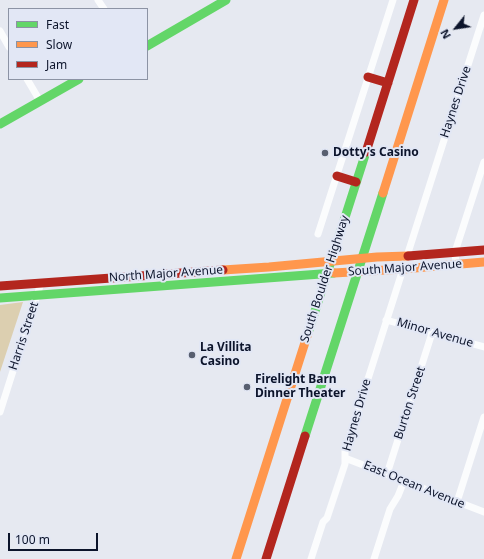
<!DOCTYPE html>
<html>
<head>
<meta charset="utf-8">
<style>
  body { margin:0 }
  #map { position:relative; width:484px; height:559px; overflow:hidden; background:#e6e9f1; font-family:"Noto Sans",sans-serif }
  canvas { display:block }
  .legend { position:absolute; left:8px; top:8px; width:140px; height:72px; box-sizing:border-box; background:#e2e7f5; border:1px solid #8c93a4; margin:0; padding:5px 7px; list-style:none; font-size:12px; color:#0c142b }
  .legend li { display:flex; align-items:center; gap:8px; height:20px }
  .legend b { width:20px; border:1px solid #8c93a4 }
  .north { position:absolute; left:436px; top:8px; width:40px; height:40px; -webkit-text-stroke:3px #e2e7f5; paint-order:stroke; rotate:240deg; font-size:11px; font-weight:700; line-height:16px; text-align:center; color:#0c142b }
  .north::after { content:''; display:block; margin:auto; width:14px; height:18px; background:#0c142b; clip-path:polygon(50% 0,100% 100%,50% 72%,0 100%) }
  .scale { position:absolute; left:8px; top:533px; width:90px; height:18px; box-sizing:border-box; border:2px solid #0c142b; border-top:0; padding-left:5px; font-size:12px; line-height:14px; white-space:nowrap; color:#0c142b; -webkit-text-stroke:3px #e2e7f5; paint-order:stroke }
</style>
</head>
<body>
<div id="map">
<canvas width="484" height="559"></canvas>
<ul class="legend">
<li><b style="height:5px;background:#63d668"></b>Fast</li>
<li><b style="height:5px;background:#ff974d"></b>Slow</li>
<li><b style="height:5px;background:#b3261e"></b>Jam</li>
</ul>
<div class="north">N</div>
<div class="scale">100 m</div>
</div>
<script>
const ctx = document.querySelector('canvas').getContext('2d');
ctx.lineJoin = 'round';
function fillPath(path, color) {
  ctx.fillStyle = color;
  ctx.fill(path, 'evenodd');
}
function shape(rows) {
  const path = new Path2D();
  for (const r of rows) {
    path.moveTo(r[0], r[1]);
    for (let i = 2; i < r.length; i += 2) path.lineTo(r[i], r[i + 1]);
  }
  return path;
}
function trace(path, color, width, dash) {
  ctx.strokeStyle = color;
  ctx.lineWidth = width;
  ctx.lineCap = dash ? 'butt' : 'round';
  ctx.setLineDash(dash || []);
  ctx.stroke(path);
}
function write(font, color, halo, rows, align = 'center') {
  ctx.font = font + ' "Noto Sans",sans-serif';
  ctx.lineWidth = 4;
  ctx.setLineDash([]);
  ctx.textBaseline = 'middle';
  ctx.strokeStyle = halo;
  ctx.fillStyle = color;
  for (const [text, x, y, turn = 0] of rows) {
    ctx.save();
    ctx.translate(x, y);
    ctx.rotate((+turn || 0) * Math.PI / 180);
    ctx.textAlign = isNaN(turn) ? turn : align;
    if (halo) ctx.strokeText(text, 0, 0);
    ctx.fillText(text, 0, 0);
    ctx.restore();
  }
}
fillPath(shape([
  [23,302,0,372,0,305]
]), '#dccfb0');
trace(shape([
  [98,0,104,9],
  [0,31,9,47],
  [27,79,40,101],
  [318,234,393,0],
  [407,256,484,15],
  [456,264,455,252,484,162],
  [386,320,484,347],
  [0,412,41,283],
  [345,458,484,512],
  [387,474,432,333],
  [457,502,484,417],
  [311,559,323,522,327,518,345,464,345,451,403,269],
  [374,559,390,509,398,496,404,481]
]), '#fbfcfd', 7);
trace(shape([
  [147,46,226,0],
  [0,124,79,79],
  [0,298,334,273],
  [308,333,366,152],
  [305,436,383,193]
]), '#63d668', 9);
trace(shape([
  [383,193,444,0],
  [223,270,269,267,377,257,408,256],
  [334,273,403,269,484,262],
  [236,559,308,333]
]), '#ff974d', 9);
trace(shape([
  [368,77,388,83],
  [366,152,414,0],
  [337,176,356,182],
  [408,256,484,250],
  [0,286,223,270],
  [266,559,305,436]
]), '#b3261e', 9);
for (const [x, y, r, color] of [
  [325,153,4,"#585f70"],
  [192,355,4,"#585f70"],
  [247,387,4,"#585f70"]
]) {
  const dot = new Path2D();
  dot.arc(x, y, r, 0, 2 * Math.PI);
  ctx.fillStyle = color;
  ctx.fill(dot);
  trace(dot, '#e2e7f5', 1.5);
}
write('12px', '#0c142b', '#e2e7f5', [
  ["Haynes Drive",456,102,-72],
  ["South Major Avenue",405,268,-4],
  ["North Major Avenue",166,274,-4],
  ["South Boulder Highway",325,279,-72],
  ["Minor Avenue",435,333,16],
  ["Harris Street",24,336,-72],
  ["Burton Street",410,403,-72],
  ["Haynes Drive",357,415,-74],
  ["East Ocean Avenue",414,485,22]
]);
write('bold 12px', '#0c142b', '#e2e7f5', [
  ["Dotty's Casino",333,153],
  ["La Villita",200,348],
  ["Casino",200,362],
  ["Firelight Barn",255,380],
  ["Dinner Theater",255,394]
], 'left');
</script>
</body>
</html>
